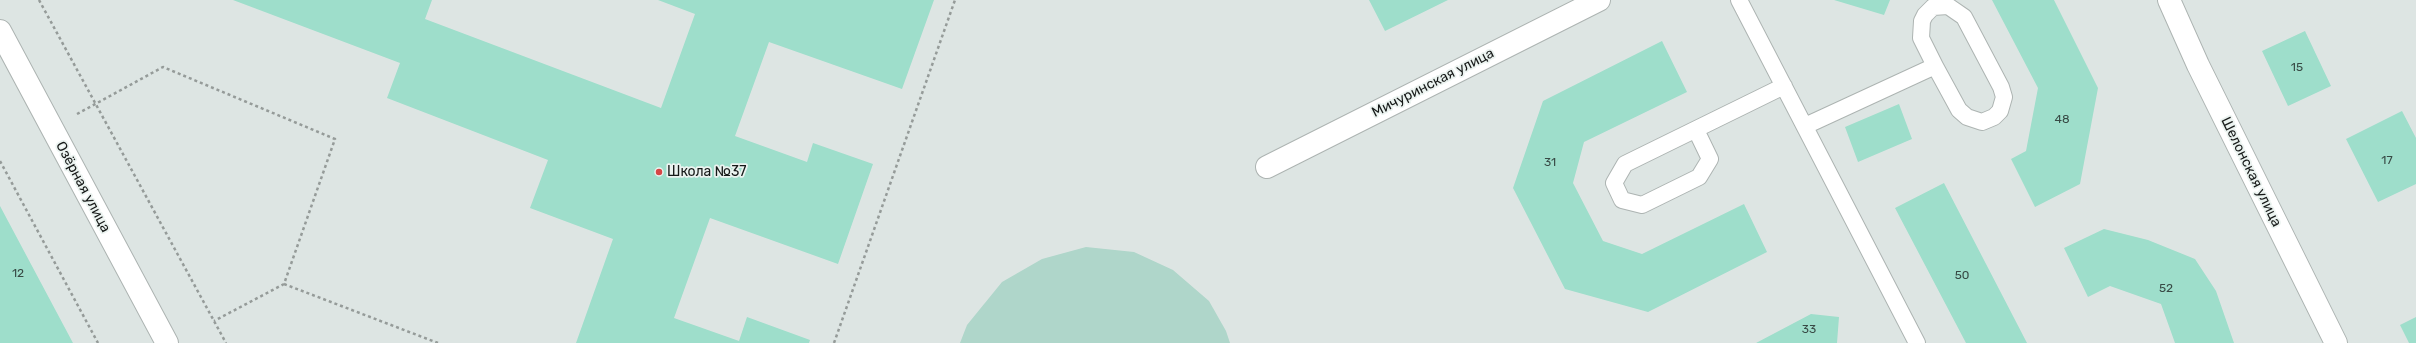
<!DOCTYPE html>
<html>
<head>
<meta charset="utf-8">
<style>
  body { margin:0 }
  canvas { display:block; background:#dde5e3 }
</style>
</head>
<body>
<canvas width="2416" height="343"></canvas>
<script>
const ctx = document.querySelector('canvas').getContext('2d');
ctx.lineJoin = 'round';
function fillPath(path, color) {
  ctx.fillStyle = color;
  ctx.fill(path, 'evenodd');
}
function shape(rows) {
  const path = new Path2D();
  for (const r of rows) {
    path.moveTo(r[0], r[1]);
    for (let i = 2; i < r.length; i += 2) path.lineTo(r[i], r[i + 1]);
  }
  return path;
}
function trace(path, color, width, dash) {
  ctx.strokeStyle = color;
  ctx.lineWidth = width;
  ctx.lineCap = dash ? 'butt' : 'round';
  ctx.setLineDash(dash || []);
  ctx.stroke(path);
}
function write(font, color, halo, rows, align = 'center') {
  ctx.font = font + ' Rubik,sans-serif';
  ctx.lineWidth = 3.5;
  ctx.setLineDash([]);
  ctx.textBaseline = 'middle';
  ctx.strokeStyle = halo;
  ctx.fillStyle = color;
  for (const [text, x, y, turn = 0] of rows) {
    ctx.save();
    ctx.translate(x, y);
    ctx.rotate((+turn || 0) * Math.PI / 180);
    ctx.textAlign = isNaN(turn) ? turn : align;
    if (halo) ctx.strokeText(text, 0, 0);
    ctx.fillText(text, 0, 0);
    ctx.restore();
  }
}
fillPath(shape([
  [1086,247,1134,252,1173,270,1209,301,1226,331,1230,343,960,343,967,325,1002,282,1042,259]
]), '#afd6ca');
fillPath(shape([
  [233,0,432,0,425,19,661,108,695,14,658,0,934,0,902,89,769,42,735,136,807,162,813,143,873,164,838,264,710,218,674,318,739,341,747,317,810,340,809,343,576,343,613,239,530,208,548,160,387,98,400,63],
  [1369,0,1448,0,1385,31],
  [1834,0,1890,0,1884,15],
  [1992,0,2054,0,2098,88,2080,184,2035,207,2011,159,2026,151,2038,88],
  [2305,31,2331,86,2288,106,2262,51],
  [1662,41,1687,92,1584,142,1573,183,1603,241,1642,254,1744,204,1767,252,1648,312,1565,289,1513,188,1543,101],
  [1899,104,1912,139,1858,162,1845,127],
  [2402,111,2416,138,2416,184,2378,202,2346,139],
  [1944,183,2027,343,1966,343,1895,208],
  [0,206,73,343,0,343],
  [2104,229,2148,240,2195,259,2216,291,2234,343,2175,343,2161,304,2110,286,2088,297,2064,248],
  [1811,314,1839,317,1837,343,1756,343],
  [2416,317,2416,343,2409,343,2400,325]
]), '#9edecb');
const lane = shape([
  [1739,0,1917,343],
  [1805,126,1935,66,1959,110,1967,117,1982,122,1994,117,2000,111,2004,97,2001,87,1964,17,1948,6,1933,7,1925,15,1922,21,1921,38,1935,66],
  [1696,130,1710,159,1699,177,1642,205,1622,200,1614,183,1625,164,1784,86]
]);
const street = shape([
  [2169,0,2198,65,2336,343],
  [0,31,167,343],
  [1267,167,1599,0]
]);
trace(lane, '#adb4b2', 18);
trace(street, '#adb4b2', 24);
trace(shape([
  [39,0,226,343],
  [77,114,163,67,335,139,284,284,214,321],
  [0,161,98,343],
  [284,284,438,343],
  [834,343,955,0]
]), '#959b99', 2.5, [3, 3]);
trace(lane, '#fff', 16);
trace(street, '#fff', 22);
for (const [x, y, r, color] of [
  [659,172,4,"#d64646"]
]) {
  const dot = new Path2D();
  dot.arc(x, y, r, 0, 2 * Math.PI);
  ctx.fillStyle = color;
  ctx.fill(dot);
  trace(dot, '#ebf3f0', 1.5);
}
write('12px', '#384a45', null, [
  ["15",2297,68],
  ["48",2062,120],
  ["17",2387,161],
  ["31",1550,163],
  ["12",18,274],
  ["50",1962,276],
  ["52",2166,289],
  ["33",1809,330]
]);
write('14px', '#161918', '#ebf3f0', [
  ["Мичуринская улица",1433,83,-27],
  ["Шелонская улица",2251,172,64],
  ["Озёрная улица",83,187,62]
]);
write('14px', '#161918', '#ebf3f0', [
  ["Школа №37",667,172]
], 'left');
</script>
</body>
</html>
